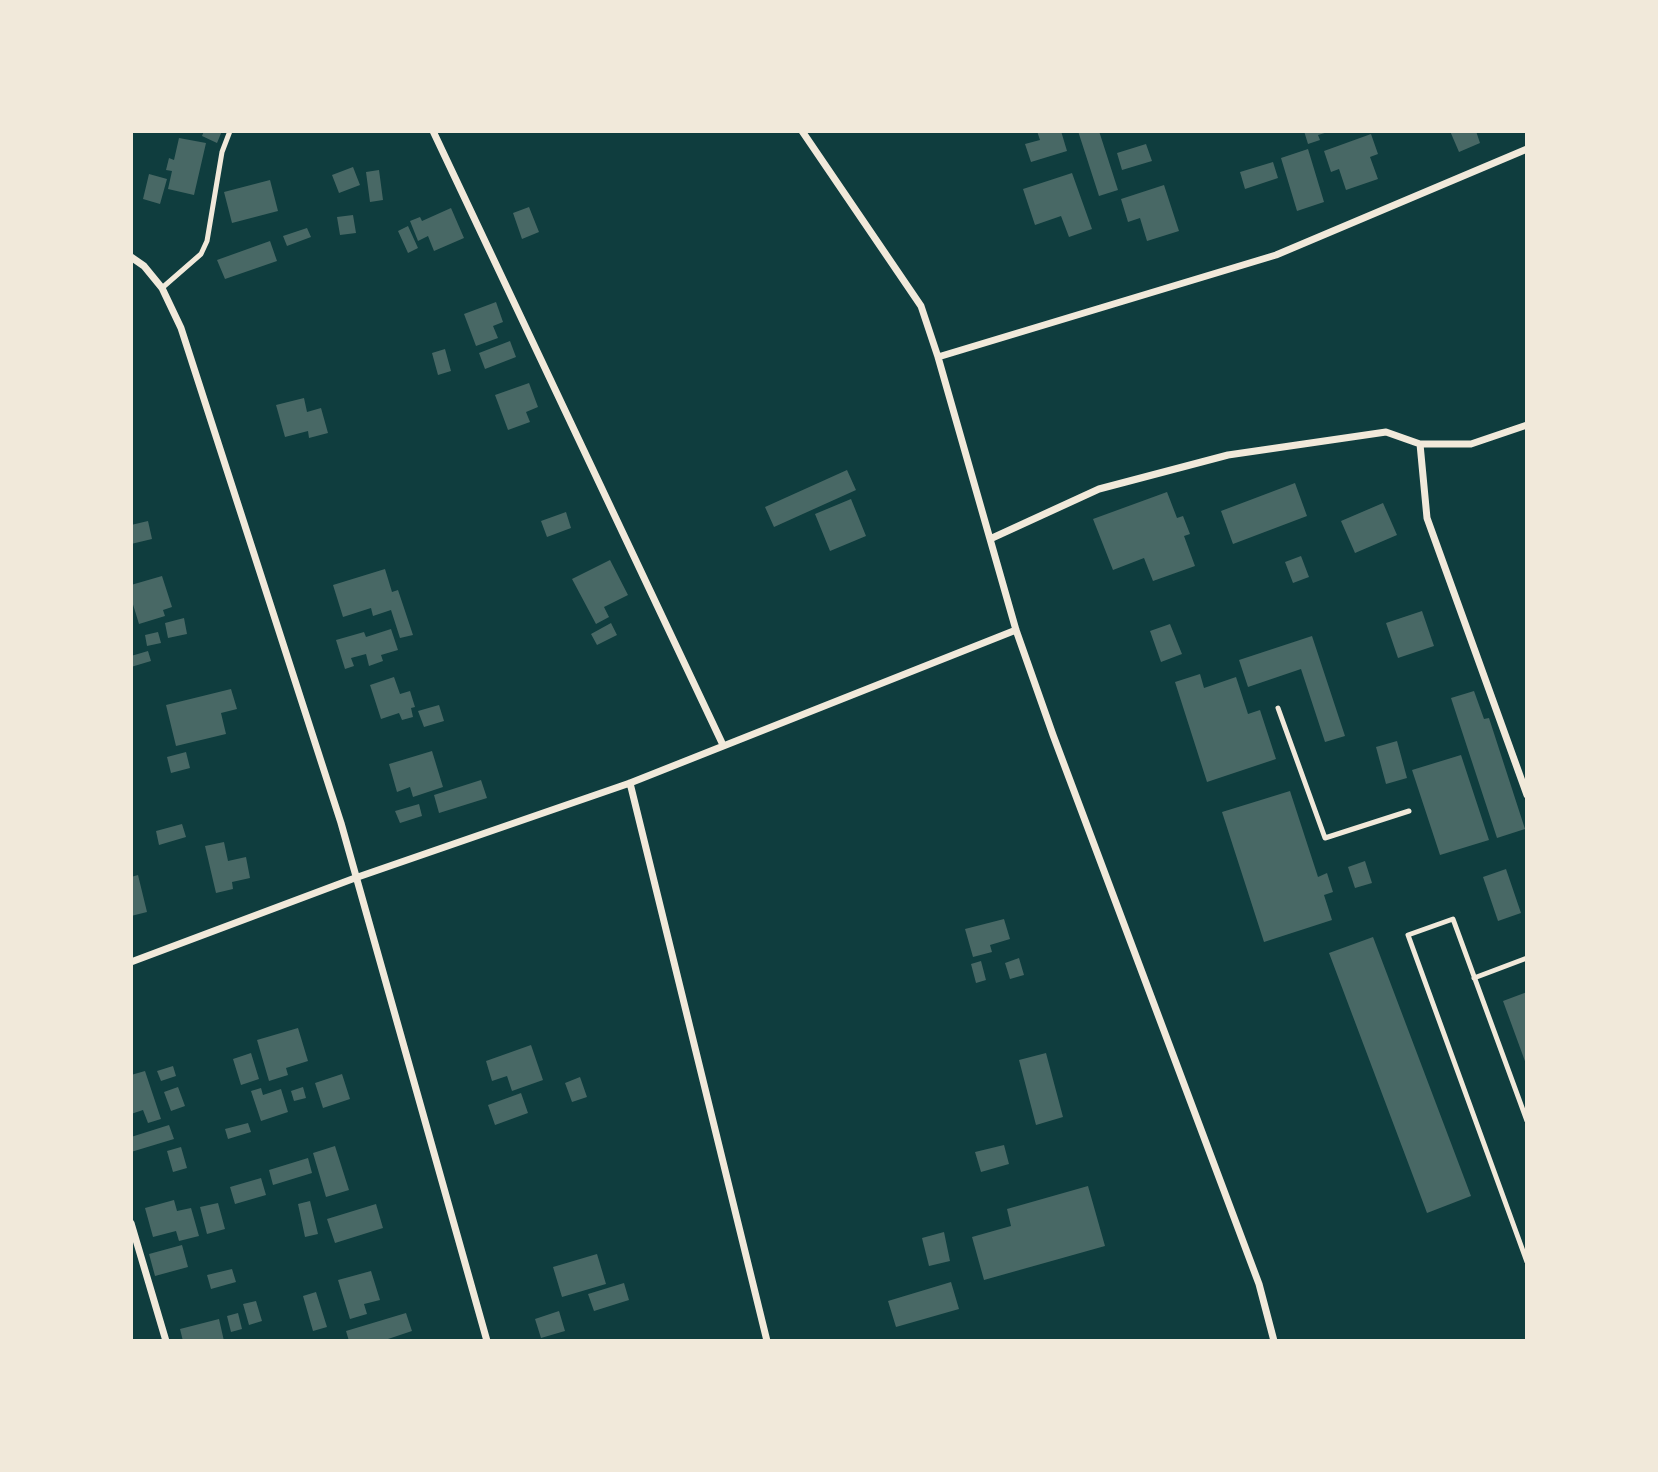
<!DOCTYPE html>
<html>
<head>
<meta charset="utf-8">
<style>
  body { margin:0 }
  #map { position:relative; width:1658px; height:1472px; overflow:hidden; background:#0f3d3e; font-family:"Alegreya Sans",sans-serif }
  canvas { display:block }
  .frame { position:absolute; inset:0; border:133px solid #f1e9da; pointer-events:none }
</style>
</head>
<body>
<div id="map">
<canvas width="1658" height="1472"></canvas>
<div class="frame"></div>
</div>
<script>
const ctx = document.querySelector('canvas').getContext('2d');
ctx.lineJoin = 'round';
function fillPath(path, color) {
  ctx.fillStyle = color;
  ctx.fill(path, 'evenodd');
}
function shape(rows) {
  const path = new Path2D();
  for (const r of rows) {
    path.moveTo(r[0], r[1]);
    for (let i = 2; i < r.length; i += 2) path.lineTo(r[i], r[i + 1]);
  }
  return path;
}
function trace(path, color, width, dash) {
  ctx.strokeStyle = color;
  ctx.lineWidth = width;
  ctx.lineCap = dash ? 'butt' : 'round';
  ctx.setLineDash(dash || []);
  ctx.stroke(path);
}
fillPath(shape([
  [204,131,222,131,217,143,202,136],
  [1037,131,1061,131,1067,151,1031,162,1025,144,1040,140],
  [1078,131,1099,131,1118,190,1099,196],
  [1304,131,1328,131,1328,132,1318,135,1320,140,1308,144],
  [1450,131,1476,131,1480,143,1459,152],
  [1371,134,1378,154,1370,157,1378,179,1346,190,1339,169,1331,172,1324,151],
  [179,138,206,143,194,195,168,189,172,171,166,170,169,158,174,160],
  [1146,144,1152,161,1122,170,1117,153],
  [1308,149,1324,202,1297,211,1281,158],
  [1273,162,1278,178,1245,189,1240,172],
  [353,167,360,185,339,193,332,175],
  [379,170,383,200,370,202,366,172],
  [1072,173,1092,229,1069,237,1061,216,1035,225,1023,189],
  [149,174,167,179,160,204,143,199],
  [270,180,278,211,232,223,224,192],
  [1164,185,1179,231,1147,241,1140,218,1128,222,1121,199],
  [529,207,539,232,522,239,513,213],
  [451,208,464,238,434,251,428,236,418,241,410,221,420,217,422,221],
  [353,215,356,233,340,235,337,217],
  [408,226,418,248,408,253,398,231],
  [307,228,311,237,287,246,283,236],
  [270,241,277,261,225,279,217,260],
  [496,302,503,322,493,326,498,338,476,346,464,314],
  [510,341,516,357,485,369,479,353],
  [445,349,451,371,438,375,432,353],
  [529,383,538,407,526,412,530,422,508,430,495,395],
  [304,398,307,412,321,408,328,433,309,438,308,431,285,437,276,405],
  [847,470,856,490,774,527,765,507],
  [1295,483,1307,516,1233,544,1221,511],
  [1167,492,1177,518,1183,516,1190,534,1184,536,1195,566,1153,581,1144,558,1113,570,1093,519],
  [851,499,866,536,830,551,815,514],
  [1383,503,1397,535,1355,553,1341,521],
  [566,512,571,528,547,537,541,521],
  [148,521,152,539,131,544,131,525],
  [1301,556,1309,577,1293,583,1285,562],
  [610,560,628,595,604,607,609,617,596,624,572,579],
  [385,569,392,592,398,590,413,635,400,638,391,610,373,616,371,608,343,617,333,585],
  [162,576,172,607,163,610,165,616,139,624,131,598,131,585],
  [1422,611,1434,646,1398,658,1386,623],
  [184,618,187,634,168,638,165,623],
  [611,623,617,635,597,645,591,634],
  [1170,624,1182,654,1161,662,1150,631],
  [391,629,398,650,381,655,383,661,369,666,366,654,351,658,354,666,345,669,336,640,364,632,366,637],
  [158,632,161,643,147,646,145,635],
  [1312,636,1345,736,1325,742,1301,669,1248,687,1239,660],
  [148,651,151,661,131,667,131,656],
  [1200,674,1204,688,1236,677,1248,714,1260,710,1276,759,1207,782,1175,682],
  [394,677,400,694,410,691,415,707,411,708,413,717,402,720,399,713,381,719,370,685],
  [231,689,237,709,221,713,226,734,176,746,166,705],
  [1474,691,1484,719,1489,718,1525,829,1497,838,1451,698],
  [439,705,444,721,424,727,418,711],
  [1397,741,1407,778,1386,784,1376,747],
  [432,751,443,787,413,797,410,787,397,792,389,764],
  [186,752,190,768,171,773,167,757],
  [1461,755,1489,840,1440,855,1412,770],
  [481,780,487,798,439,813,434,795],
  [1290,791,1318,877,1327,873,1333,892,1324,895,1332,920,1264,942,1222,812],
  [419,804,422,816,400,823,395,811],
  [182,824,186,837,159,845,156,831],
  [224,842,228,861,246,857,250,878,232,882,233,889,216,893,205,846],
  [1365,861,1372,883,1355,888,1348,867],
  [1506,869,1521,913,1498,921,1483,877],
  [138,875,147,912,131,916,131,877],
  [1004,919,1010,939,990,945,992,952,973,957,965,929],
  [1373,937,1471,1196,1427,1213,1329,953],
  [1019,958,1024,975,1010,979,1005,963],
  [981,961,986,980,976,983,971,964],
  [1527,992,1527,1064,1526,1064,1503,1001],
  [298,1028,308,1061,286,1068,288,1075,269,1081,257,1040],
  [531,1045,543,1080,512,1091,507,1076,492,1081,486,1061],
  [251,1053,259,1079,241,1085,233,1059],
  [1046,1053,1063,1117,1036,1125,1019,1060],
  [173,1066,176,1076,161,1081,157,1071],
  [145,1071,161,1119,148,1123,143,1110,131,1114,131,1075],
  [342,1074,350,1099,323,1108,315,1083],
  [580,1077,587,1097,572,1102,565,1083],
  [178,1087,185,1106,171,1111,164,1092],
  [303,1087,306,1098,294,1101,291,1091],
  [261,1088,263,1095,281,1089,288,1112,261,1121,251,1091],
  [521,1093,528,1113,495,1125,488,1105],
  [248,1123,251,1132,228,1139,225,1129],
  [169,1125,174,1139,131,1152,131,1137],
  [1004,1145,1009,1164,981,1172,975,1152],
  [335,1146,349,1190,326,1197,313,1153],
  [181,1147,187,1168,173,1172,167,1151],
  [308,1158,312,1173,273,1185,269,1170],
  [261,1178,266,1195,235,1204,230,1187],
  [1088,1186,1105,1246,984,1280,972,1237,1011,1226,1007,1209],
  [174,1200,177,1211,191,1208,199,1236,179,1241,176,1231,153,1237,145,1208],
  [310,1201,318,1234,305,1237,298,1204],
  [218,1203,225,1229,207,1234,200,1207],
  [376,1204,383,1228,335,1243,327,1219],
  [944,1232,950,1261,929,1266,922,1238],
  [182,1245,188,1267,155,1276,149,1254],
  [597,1254,606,1284,562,1297,553,1267],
  [232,1269,236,1282,211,1289,207,1275],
  [371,1271,380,1300,364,1304,367,1314,350,1319,338,1280],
  [951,1282,959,1309,896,1327,888,1301],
  [624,1283,629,1300,594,1311,588,1294],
  [316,1292,327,1327,313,1331,303,1296],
  [256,1301,262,1321,249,1325,243,1304],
  [559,1311,565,1331,541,1338,535,1319],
  [238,1313,242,1329,231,1332,227,1316],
  [406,1313,412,1331,382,1341,349,1341,346,1331],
  [219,1319,224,1341,183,1341,180,1329]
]), '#486865');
trace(shape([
  [162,288,201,254,207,241,222,152,230,131],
  [1278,708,1325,838,1409,811],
  [1474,978,1527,958],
  [1527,1121,1453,919,1408,935,1527,1262]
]), '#f1e9da', 5);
trace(shape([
  [433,131,723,745],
  [802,131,921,306,938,357,1016,630,1053,735,1259,1284,1274,1341],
  [131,257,144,266,162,288,181,328,341,823,487,1341],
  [938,357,1276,255,1527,149],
  [1420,444,1427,518,1527,795],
  [990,539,1099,489,1228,455,1386,432,1420,444,1471,444,1527,425],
  [630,783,767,1341],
  [131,962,355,878,630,783,1016,630],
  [131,1223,166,1341]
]), '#f1e9da', 7);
</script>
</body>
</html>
